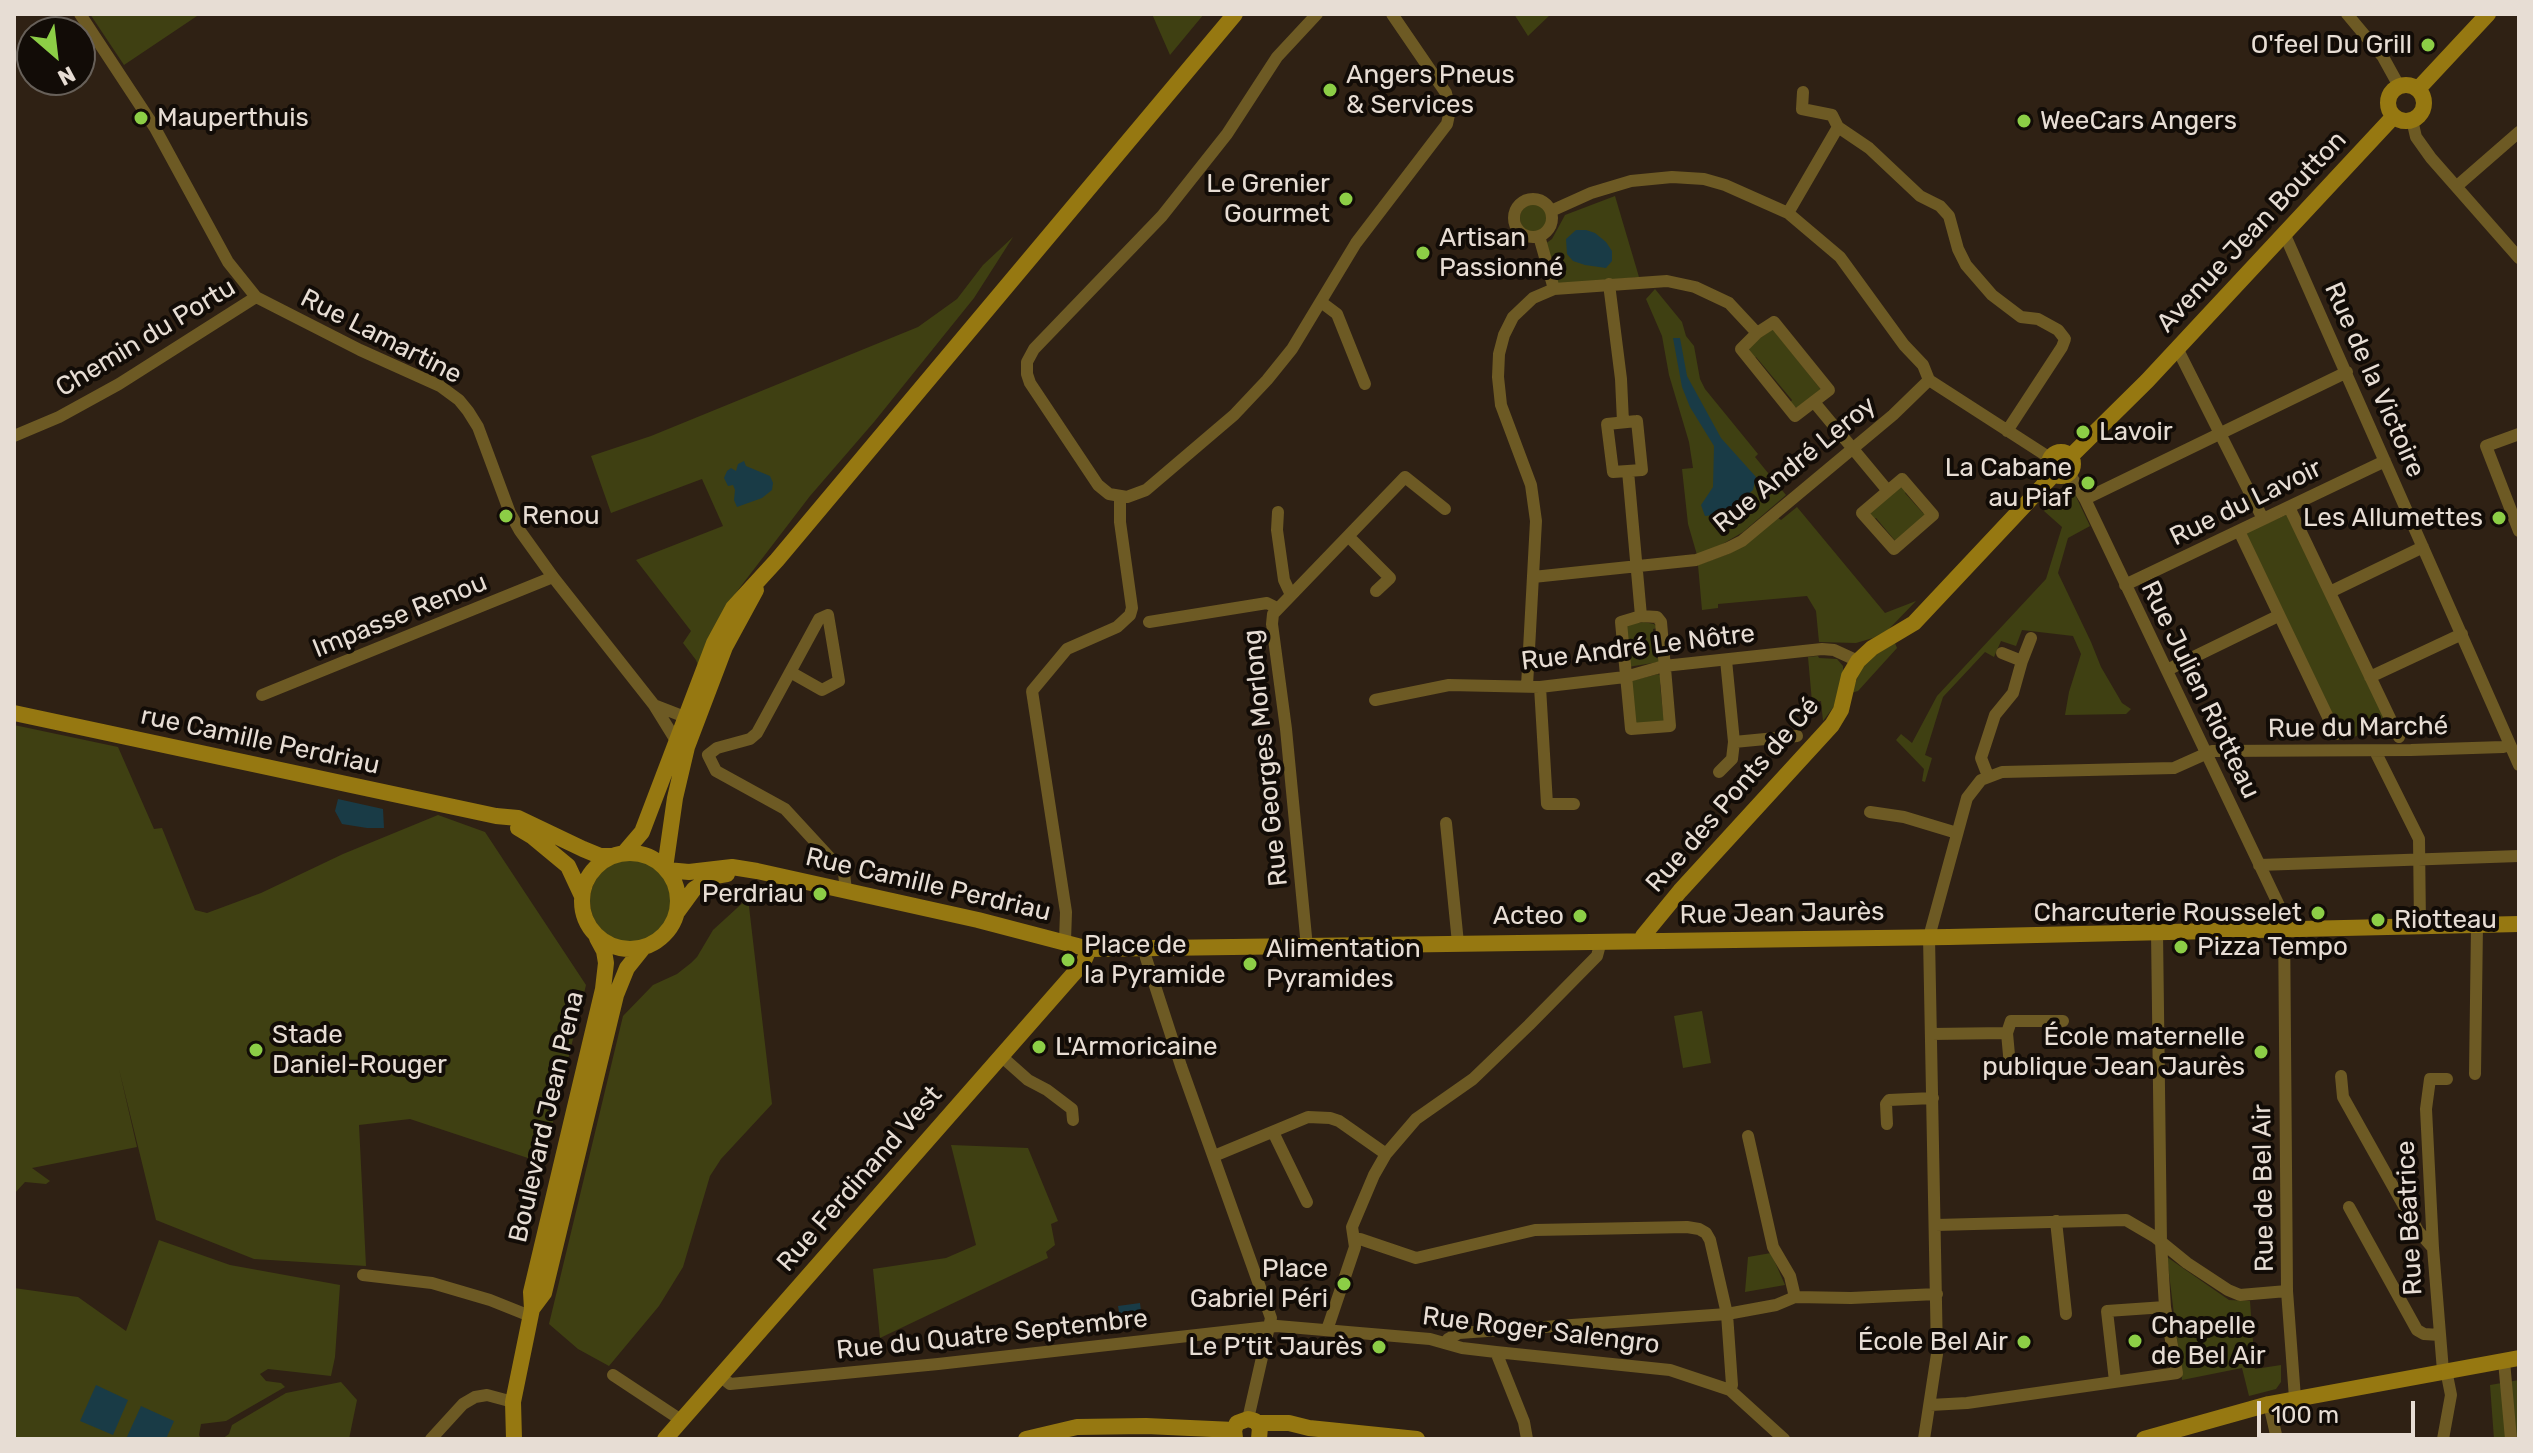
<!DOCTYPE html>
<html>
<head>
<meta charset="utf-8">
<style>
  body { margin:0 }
  #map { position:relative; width:2533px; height:1453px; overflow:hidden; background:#2f2114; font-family:Rubik,sans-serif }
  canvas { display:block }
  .frame { position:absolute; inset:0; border:16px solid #e7ddd4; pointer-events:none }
  .north { position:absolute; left:16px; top:16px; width:80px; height:80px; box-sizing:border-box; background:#120c07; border:2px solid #676059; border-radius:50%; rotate:152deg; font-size:22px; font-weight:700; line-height:32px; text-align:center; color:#e7ddd4 }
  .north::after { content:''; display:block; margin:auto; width:28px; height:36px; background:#8cce46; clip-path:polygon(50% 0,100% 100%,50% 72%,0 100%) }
  .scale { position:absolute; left:2257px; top:1401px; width:158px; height:36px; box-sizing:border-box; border:4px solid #e7ddd4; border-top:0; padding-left:10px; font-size:24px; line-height:28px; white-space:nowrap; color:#e7ddd4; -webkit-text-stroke:6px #120c07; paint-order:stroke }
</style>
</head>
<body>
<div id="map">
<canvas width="2533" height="1453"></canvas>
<div class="frame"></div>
<div class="north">N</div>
<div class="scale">100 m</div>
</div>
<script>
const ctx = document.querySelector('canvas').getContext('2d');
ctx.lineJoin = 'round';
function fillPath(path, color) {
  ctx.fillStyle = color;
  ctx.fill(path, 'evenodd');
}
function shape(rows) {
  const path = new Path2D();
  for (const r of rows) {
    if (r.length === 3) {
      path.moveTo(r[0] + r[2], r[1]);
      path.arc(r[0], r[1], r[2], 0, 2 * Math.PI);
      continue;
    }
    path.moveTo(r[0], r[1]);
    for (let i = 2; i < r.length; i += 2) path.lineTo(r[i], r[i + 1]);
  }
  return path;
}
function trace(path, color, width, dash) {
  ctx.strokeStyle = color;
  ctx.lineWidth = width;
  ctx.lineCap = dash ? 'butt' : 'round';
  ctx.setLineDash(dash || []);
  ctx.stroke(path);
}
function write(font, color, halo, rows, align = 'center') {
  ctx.font = font + ' Rubik,sans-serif';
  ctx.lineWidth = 8;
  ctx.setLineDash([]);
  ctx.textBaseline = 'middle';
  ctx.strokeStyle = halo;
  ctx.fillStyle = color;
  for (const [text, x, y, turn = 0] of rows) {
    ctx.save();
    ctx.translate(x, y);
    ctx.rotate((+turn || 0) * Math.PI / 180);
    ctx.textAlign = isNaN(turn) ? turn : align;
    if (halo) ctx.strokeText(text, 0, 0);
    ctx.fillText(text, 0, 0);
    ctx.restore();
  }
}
fillPath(shape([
  [90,14,200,14,124,65],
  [1152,14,1204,14,1170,55],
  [1514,14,1551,14,1528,36],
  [1615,196,1639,277,1561,285,1555,280,1545,244,1552,239,1565,215],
  [1534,218,14],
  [1013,237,974,298,874,422,810,496,738,590,710,639,699,668,696,660,683,643,691,631,636,560,723,526,702,479,611,513,591,456,651,436,918,327,957,299,983,265],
  [1655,289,1682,322,1686,336,1694,346,1700,379,1705,389,1758,454,1755,457,1786,495,1743,532,1721,545,1697,555,1688,524,1682,469,1693,468,1689,442,1669,375,1662,336,1646,299],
  [1773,329,1822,391,1798,409,1790,403,1792,400,1756,357,1753,359,1749,350,1751,344],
  [2068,485,2072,488,2090,526,2068,538,2058,573,2091,642,2101,667,2122,703,2131,709,2126,714,2065,715,2069,692,2081,654,2073,636,2022,630,2016,646,2001,641,1994,657,1985,652,1943,697,1925,755,1932,758,1925,782,1922,781,1924,769,1896,740,1901,734,1912,743,1937,696,2046,579,2062,527,2044,511],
  [1902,486,1908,490,1905,493,1923,513,1926,511,1927,514,1897,543,1876,518,1872,520,1870,515,1871,509],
  [1797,507,1885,613,1916,601,1888,630,1873,638,1856,643,1819,642,1816,611,1807,596,1718,604,1718,608,1702,610,1698,565,1731,553,1778,518,1781,520],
  [2288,514,2387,722,2352,738,2340,731,2245,533],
  [1644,622,1654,624,1658,628,1653,629,1656,658,1660,658,1659,662,1628,667,1625,627,1628,624],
  [1895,643,1897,648,1858,691,1851,693,1864,662],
  [1818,656,1819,658,1837,659,1843,666,1843,671,1835,705,1823,721,1821,701,1812,702,1808,657],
  [1658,674,1663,678,1660,685,1663,713,1666,721,1634,724,1631,681],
  [14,725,118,747,154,829,162,828,195,910,207,913,261,893,343,854,438,815,485,832,586,985,543,1163,410,1119,359,1125,366,1266,254,1259,156,1220,119,1069,137,1147,32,1168,50,1181,46,1184,25,1182,14,1194],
  [631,901,41],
  [748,898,772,1104,721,1159,710,1176,683,1267,659,1306,609,1366,578,1349,549,1324,623,1016,653,985,677,974,691,963,697,957,713,930],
  [1702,1011,1711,1063,1683,1068,1674,1016],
  [951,1145,1028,1148,1058,1221,1051,1224,1055,1245,1046,1252,1048,1258,880,1338,873,1269,946,1258,976,1245],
  [159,1240,230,1265,340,1285,335,1357,331,1376,268,1369,260,1374,266,1381,281,1383,285,1387,226,1421,201,1424,199,1435,201,1439,14,1439,14,1288,78,1297,126,1331],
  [1771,1253,1785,1285,1745,1292,1748,1257],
  [2167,1257,2229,1300,2250,1301,2255,1369,2281,1365,2281,1382,2276,1389,2249,1396,2242,1368,2182,1380],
  [2519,1380,2519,1439,2494,1439,2490,1385],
  [341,1382,357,1400,349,1439,222,1439,229,1434,232,1425,286,1393]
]), '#3f4012');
fillPath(shape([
  [1576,230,1586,230,1595,233,1606,242,1612,251,1612,261,1606,268,1585,265,1573,261,1567,254,1566,239],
  [1673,338,1680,338,1687,376,1721,438,1756,477,1753,490,1729,511,1722,514,1705,516,1701,505,1713,487,1714,446,1690,407,1682,387],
  [744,461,746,466,770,476,773,483,772,490,762,498,737,507,734,500,735,490,733,485,728,486,724,478,727,471,731,468,736,471,738,464],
  [338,799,383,809,384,828,367,828,342,824,335,811],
  [1140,1303,1143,1327,1132,1328,1131,1317,1120,1318,1118,1306],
  [96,1385,128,1400,113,1435,80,1421],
  [141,1406,174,1421,166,1439,126,1439]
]), '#193b46');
trace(shape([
  [80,14,155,128,228,262,256,297,360,350,440,386,459,400,468,411,478,427,510,513,520,531,553,577,654,705,675,739],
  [1317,14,1277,57,1227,134,1162,216,1034,349,1027,362,1027,374,1030,383,1098,485,1109,494,1127,497,1146,490,1234,415,1267,380,1292,349,1356,243,1447,124,1450,110,1446,93,1392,14],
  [2347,14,2383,57,2399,86],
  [1803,92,1802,109,1832,115,1838,127],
  [2412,120,2416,137,2431,158,2519,258],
  [2457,186,2519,132],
  [1533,218,19],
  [1551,211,1591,193,1631,181,1672,177,1704,179,1725,185,1788,213,1840,257,1904,345,1923,365,1929,380,2050,458],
  [1788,213,1838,127,1869,148,1920,196,1940,206,1949,216,1958,249,1966,265,1992,295,2021,317,2038,319,2058,330,2065,339,2062,347,2007,431],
  [2284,233,2519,765],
  [1539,236,1554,289],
  [1609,284,1621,379,1623,422],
  [1321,302,1337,314,1365,384],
  [1774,322,1829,390,1795,416,1741,349,1757,333,1774,322],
  [2177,348,2263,519],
  [1814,402,1888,491],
  [1637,421,1642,470,1613,472,1607,424,1637,421],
  [2519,434,2486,446,2519,531],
  [14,436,59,417,119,384,256,297],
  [1628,471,1641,616],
  [2069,473,2085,499,2284,916,2287,1291,2295,1398],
  [1902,479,1933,515,1894,549,1862,513,1902,479],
  [2085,499,2347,372],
  [2289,507,2399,737],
  [1278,512,1277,530,1284,580,1291,595],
  [2239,531,2336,734],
  [1348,536,1390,578,1376,591],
  [1533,577,1696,560,1728,548,1742,541,1893,415,1929,380],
  [2125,585,2385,461],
  [2330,592,2423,547],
  [1641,616,1657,617,1661,622,1670,726,1631,729,1621,622,1641,616],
  [1149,622,1267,603,1277,608],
  [1726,660,1734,742,1797,736],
  [2022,661,2031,638],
  [2167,670,2278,616],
  [792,673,822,690,839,681,828,615,819,619,757,733,750,739,717,748,708,755,716,771,785,809,844,873,846,891],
  [2370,677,2462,634],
  [1527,686,1536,521,1531,485,1501,405,1498,377,1499,354,1504,335,1513,317,1533,298,1554,289,1667,281,1695,287,1729,303,1757,333],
  [1540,687,1547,804,1574,804],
  [262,695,553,577],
  [1375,700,1449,685,1540,687,1625,677,1664,666,1822,649,1834,650,1858,661],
  [654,705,685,717,689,723],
  [2375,751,2419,839,2420,926],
  [1719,772,1732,759,1734,742],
  [1988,776,1981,758,1995,715,2013,693,2022,661,2002,653],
  [1870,812,1904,817,1957,833],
  [1446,823,1458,943],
  [2259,865,2519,856],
  [1065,941,1066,912,1032,691,1067,649,1117,627,1130,615,1132,608,1120,522,1120,497],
  [1307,947,1286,729,1272,624,1273,614,1405,477,1445,509],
  [1145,949,1146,958,1181,1066,1271,1318,1248,1419],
  [2007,1033,2011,1021,2063,1021],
  [1931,1034,2007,1033,2010,1066],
  [1001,1056,1028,1080,1047,1090,1072,1109,1073,1120],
  [2475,1074,2477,925],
  [2341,1076,2343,1097,2418,1231,2433,1248],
  [1887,1124,1886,1104,1889,1100,1933,1098],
  [1273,1132,1307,1202],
  [1748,1136,1773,1247,1790,1276,1795,1297],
  [1214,1156,1308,1117,1330,1118,1339,1121,1386,1154],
  [2349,1207,2417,1330,2424,1334,2440,1335],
  [2056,1221,2066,1314],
  [1936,1225,2126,1220,2155,1237,2187,1263,2228,1290,2240,1295,2287,1291],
  [1354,1240,1360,1239,1416,1258,1535,1230,1687,1227,1699,1229,1706,1233,1710,1240,1727,1314,1732,1385,1730,1390],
  [363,1275,432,1283,490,1300,530,1316],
  [1327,1330,1355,1247,1352,1227,1374,1175,1386,1154,1416,1119,1473,1079,1529,1025,1597,956,1601,941],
  [1445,1343,1448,1339,1459,1333,1727,1314,1776,1305,1795,1297,1851,1298,1937,1294],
  [1496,1352,1524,1422,1527,1439],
  [2504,1361,2511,1439],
  [2443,1371,2433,1248,2426,1109,2430,1079,2447,1079],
  [613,1375,681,1420],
  [720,1376,730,1384,938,1364,1277,1326,1430,1339,1462,1348,1496,1352,1670,1370,1730,1390,1784,1439],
  [2115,1381,2107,1311,2165,1307],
  [2269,1404,2277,1439],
  [1930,1405,1967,1403,2177,1373,2165,1307,2161,1243,2157,932],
  [431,1439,463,1404,475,1397,487,1395,513,1402],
  [1924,1439,1937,1354,1929,937,1967,798,1981,780,2002,772,2174,768,2212,751,2411,750,2503,747,2510,745],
  [2443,1439,2451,1395,2446,1370]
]), '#6d5a24', 12);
trace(shape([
  [2406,103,18],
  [2418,89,2488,14],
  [2061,464,12],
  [2071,456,2147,381,2394,116],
  [14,713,496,816,518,818,583,849,600,856,612,856],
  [518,828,533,837,568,866,582,896],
  [630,901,48],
  [624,853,642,832,714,643,733,608,777,560,1235,14],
  [665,868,675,798,687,747,725,647,756,590],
  [667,870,689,872,732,867,757,871,978,920,1089,949,1949,937,2519,924],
  [678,911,694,889,715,876,727,874],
  [1642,941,1643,936,1680,891,1832,725,1841,710,1849,676,1858,661,1872,648,1914,623,2054,474],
  [532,1309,544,1293,616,995,627,968,643,948],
  [1258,1423,1289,1423,1309,1428,1417,1439],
  [1235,1438,1234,1430,1237,1423,1248,1419,1255,1421,1260,1427,1259,1439],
  [514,1439,513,1402,532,1309,531,1292,603,989,606,963,604,951,597,938],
  [665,1439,1083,963,1089,949],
  [1026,1439,1077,1427,1146,1426,1234,1430],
  [2144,1439,2269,1404,2519,1358]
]), '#967811', 16);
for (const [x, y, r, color] of [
  [2428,45,8,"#8cce46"],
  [1330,90,8,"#8cce46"],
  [141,118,8,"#8cce46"],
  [2024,121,8,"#8cce46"],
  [1346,199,8,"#8cce46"],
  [1423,253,8,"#8cce46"],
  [2083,432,8,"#8cce46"],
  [2088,483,8,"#8cce46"],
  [506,516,8,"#8cce46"],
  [2499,518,8,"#8cce46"],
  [820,894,8,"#8cce46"],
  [2318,913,8,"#8cce46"],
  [1580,916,8,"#8cce46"],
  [2378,920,8,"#8cce46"],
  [2181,947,8,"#8cce46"],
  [1068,960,8,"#8cce46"],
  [1250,964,8,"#8cce46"],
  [1039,1047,8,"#8cce46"],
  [256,1050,8,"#8cce46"],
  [2261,1052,8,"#8cce46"],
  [1344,1284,8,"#8cce46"],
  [2135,1341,8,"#8cce46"],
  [2024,1342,8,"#8cce46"],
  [1379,1347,8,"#8cce46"]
]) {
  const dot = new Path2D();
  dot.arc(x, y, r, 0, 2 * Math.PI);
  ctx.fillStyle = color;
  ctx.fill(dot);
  trace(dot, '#120c07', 3);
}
write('26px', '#e7ddd4', '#120c07', [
  ["O'feel Du Grill",2412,45,"right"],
  ["Angers Pneus",1346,75],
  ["& Services",1346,105],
  ["Mauperthuis",157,118],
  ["WeeCars Angers",2040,121],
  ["Le Grenier",1330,184,"right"],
  ["Gourmet",1330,214,"right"],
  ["Artisan",1439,238],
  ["Passionné",1439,268],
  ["Lavoir",2099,432],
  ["La Cabane",2072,468,"right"],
  ["au Piaf",2072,498,"right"],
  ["Renou",522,516],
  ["Les Allumettes",2483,518,"right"],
  ["Perdriau",804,894,"right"],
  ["Charcuterie Rousselet",2302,913,"right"],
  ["Acteo",1564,916,"right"],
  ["Riotteau",2394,920],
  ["Place de",1084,945],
  ["la Pyramide",1084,975],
  ["Pizza Tempo",2197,947],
  ["Alimentation",1266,949],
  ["Pyramides",1266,979],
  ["Stade",272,1035],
  ["Daniel-Rouger",272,1065],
  ["École maternelle",2245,1037,"right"],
  ["publique Jean Jaurès",2245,1067,"right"],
  ["L'Armoricaine",1055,1047],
  ["Place",1328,1269,"right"],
  ["Gabriel Péri",1328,1299,"right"],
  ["Chapelle",2151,1326],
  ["de Bel Air",2151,1356],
  ["École Bel Air",2008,1342,"right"],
  ["Le P’tit Jaurès",1363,1347,"right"]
], 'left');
write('26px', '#e7ddd4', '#120c07', [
  ["Avenue Jean Boutton",2252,232,-47],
  ["Rue Lamartine",381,337,27],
  ["Chemin du Portu",146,338,-31],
  ["Rue de la Victoire",2374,380,66],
  ["Rue André Leroy",1795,465,-39],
  ["Rue du Lavoir",2246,503,-26],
  ["Impasse Renou",400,616,-22],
  ["Rue André Le Nôtre",1638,648,-7],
  ["Rue Julien Riotteau",2200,690,64],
  ["Rue du Marché",2358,728,-1],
  ["rue Camille Perdriau",260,741,12],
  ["Rue Georges Morlong",1266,758,-96],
  ["Rue des Ponts de Cé",1733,795,-49],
  ["Rue Camille Perdriau",928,885,13],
  ["Rue Jean Jaurès",1782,914,-1],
  ["Boulevard Jean Pena",547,1117,-77],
  ["Rue Ferdinand Vest",860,1179,-49],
  ["Rue de Bel Air",2264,1188,-91],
  ["Rue Béatrice",2410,1218,-93],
  ["Rue Roger Salengro",1541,1331,7],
  ["Rue du Quatre Septembre",992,1335,-6]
]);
</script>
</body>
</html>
